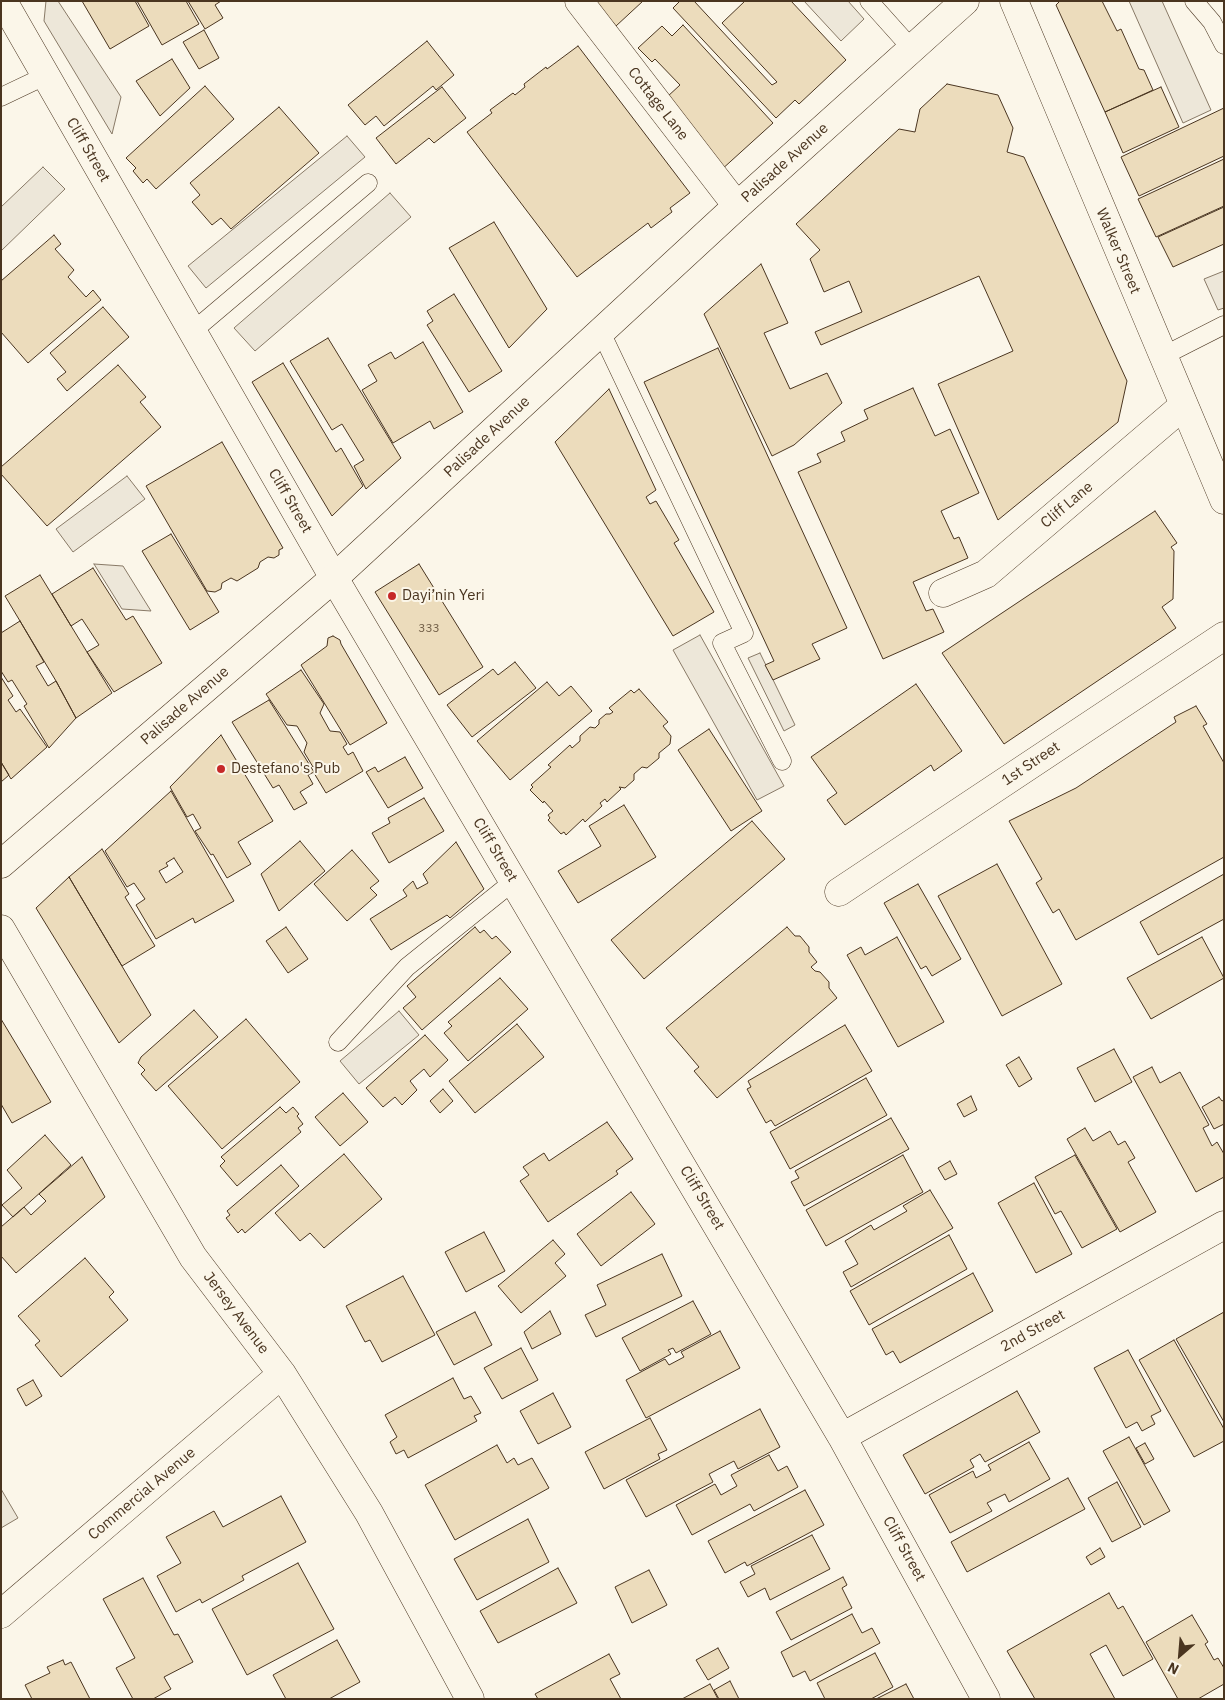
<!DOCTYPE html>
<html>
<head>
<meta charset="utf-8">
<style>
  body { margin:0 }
  #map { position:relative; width:1225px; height:1700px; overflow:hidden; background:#fbf6e9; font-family:"IBM Plex Sans",sans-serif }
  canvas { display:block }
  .frame { position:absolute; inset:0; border:2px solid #4a3520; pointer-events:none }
  .north { position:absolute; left:1155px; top:1630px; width:50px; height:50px; -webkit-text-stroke:4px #fbf6e9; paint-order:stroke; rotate:207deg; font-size:14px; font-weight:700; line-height:20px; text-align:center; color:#4a3520 }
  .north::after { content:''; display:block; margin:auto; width:18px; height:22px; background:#4a3520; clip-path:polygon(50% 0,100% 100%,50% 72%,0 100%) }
</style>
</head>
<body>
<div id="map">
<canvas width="1225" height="1700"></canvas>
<div class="frame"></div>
<div class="north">N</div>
</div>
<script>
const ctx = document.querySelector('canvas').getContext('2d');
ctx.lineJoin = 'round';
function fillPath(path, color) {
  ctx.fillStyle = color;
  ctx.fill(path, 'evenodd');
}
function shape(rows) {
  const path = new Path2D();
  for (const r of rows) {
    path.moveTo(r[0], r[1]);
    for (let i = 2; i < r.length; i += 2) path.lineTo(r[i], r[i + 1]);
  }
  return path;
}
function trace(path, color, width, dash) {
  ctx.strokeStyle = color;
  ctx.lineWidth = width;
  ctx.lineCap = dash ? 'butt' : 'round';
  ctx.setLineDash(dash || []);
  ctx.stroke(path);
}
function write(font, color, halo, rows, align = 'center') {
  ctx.font = font + ' "IBM Plex Sans",sans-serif';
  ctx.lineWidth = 4;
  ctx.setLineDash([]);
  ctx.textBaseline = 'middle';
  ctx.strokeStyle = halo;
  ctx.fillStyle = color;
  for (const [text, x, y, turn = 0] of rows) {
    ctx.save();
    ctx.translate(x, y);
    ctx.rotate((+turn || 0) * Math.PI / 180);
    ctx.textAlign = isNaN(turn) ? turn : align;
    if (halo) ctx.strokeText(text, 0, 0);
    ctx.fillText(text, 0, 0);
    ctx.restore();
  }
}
const parking = shape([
  [46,1,58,1,121,97,112,134,44,21,46,1],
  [804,1,848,1,864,19,841,41,804,1],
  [1129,1,1162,1,1211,110,1183,123,1129,1],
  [347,136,365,157,206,288,188,266,347,136],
  [43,167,65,189,1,251,1,207,43,167],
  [390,193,411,217,255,351,234,328,390,193],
  [1224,271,1224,308,1218,310,1204,279,1224,271],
  [127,476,145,499,73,552,56,529,127,476],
  [94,564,123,566,151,611,122,609,94,564],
  [700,635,784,786,757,800,673,650,700,635],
  [760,653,795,725,784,731,748,658,760,653],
  [399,1011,419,1035,359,1084,340,1061,399,1011],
  [1,1489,18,1518,1,1528,1,1489]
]);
fillPath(parking, '#ede7d9');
trace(parking, '#887966', 1);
const building = shape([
  [82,1,135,1,149,26,110,49,82,1],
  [137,1,186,1,199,24,162,45,137,1],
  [188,1,221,1,215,5,223,18,205,29,188,1],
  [593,1,643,1,616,26,593,1],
  [680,1,694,1,772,85,777,82,722,23,745,1,791,1,846,60,799,104,795,100,776,118,673,8,680,1],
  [1060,1,1102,1,1117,31,1121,29,1139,69,1144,70,1153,90,1105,112,1056,5,1060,1],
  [683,25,773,123,720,171,667,97,680,85,655,59,652,62,638,48,662,26,672,36,683,25],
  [204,30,219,58,199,69,183,42,204,30],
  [427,41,454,75,436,90,433,86,384,126,376,116,365,125,348,105,427,41],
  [578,46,690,193,670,208,672,212,651,228,648,223,577,277,467,132,492,113,490,110,513,93,515,95,525,87,524,84,546,67,547,69,578,46],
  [172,59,190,88,160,116,136,81,172,59],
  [947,84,998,95,1013,128,1007,152,1024,157,1127,381,1118,422,998,520,938,384,1013,351,979,276,821,345,815,332,862,312,849,281,824,292,810,259,820,250,796,224,899,129,915,132,920,109,947,84],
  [205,86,234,119,156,189,147,179,143,183,133,171,136,168,126,158,205,86],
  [442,87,466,118,434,143,429,138,396,164,376,138,442,87],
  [1161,87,1179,127,1123,153,1105,112,1161,87],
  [279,107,319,153,231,229,221,218,212,225,192,202,200,195,190,183,279,107],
  [1224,108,1224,156,1139,196,1121,157,1224,108],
  [1224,159,1224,206,1156,237,1138,199,1224,159],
  [1224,207,1224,244,1173,267,1158,237,1224,207],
  [494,222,547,309,509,348,449,248,494,222],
  [54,235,61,244,55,249,74,270,68,277,86,297,93,290,101,300,28,363,1,332,1,281,54,235],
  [761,264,788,323,764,333,790,389,827,373,842,403,794,445,772,456,704,314,761,264],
  [454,294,502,371,469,392,427,325,433,321,427,311,454,294],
  [103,307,129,337,67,391,57,379,66,372,50,353,103,307],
  [328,338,401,458,366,489,354,466,364,460,342,424,332,430,290,361,328,338],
  [423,342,463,412,434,429,430,421,393,443,362,390,377,381,368,365,391,352,395,359,423,342],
  [718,348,847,628,812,644,820,659,773,680,765,665,774,661,644,382,718,348],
  [283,363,336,452,341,448,363,486,332,516,252,382,283,363],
  [118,365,146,397,140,402,161,427,47,526,1,474,1,467,118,365],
  [913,388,935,436,950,429,979,493,941,511,954,539,959,537,968,558,913,582,926,611,933,609,944,632,883,659,798,472,821,462,817,454,845,441,841,432,868,419,864,410,913,388],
  [609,389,656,490,646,497,650,504,656,501,679,540,674,543,714,612,673,636,555,442,609,389],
  [222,442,283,548,279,550,279,555,274,558,268,557,260,562,258,568,237,581,231,578,222,583,221,589,215,592,207,591,146,486,222,442],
  [1155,511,1177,543,1171,547,1174,551,1173,599,1162,607,1176,628,1004,744,942,653,1155,511],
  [171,534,219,612,190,630,142,551,171,534],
  [419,564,483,667,439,695,375,592,419,564],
  [93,568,126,620,133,616,162,663,114,692,87,652,99,645,82,619,71,626,52,594,93,568],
  [40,575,112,693,76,718,56,681,5,596,40,575],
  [20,621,44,662,36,666,48,686,56,681,76,718,49,748,24,706,27,704,12,680,8,682,1,671,1,633,20,621],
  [333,636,340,640,341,644,387,723,350,745,301,665,327,646,328,638,333,636],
  [515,662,536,688,472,737,447,705,493,669,498,675,515,662],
  [301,670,324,704,320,713,330,731,340,732,347,744,343,747,348,755,353,752,363,771,326,793,314,773,318,771,315,765,313,767,304,752,307,743,297,726,287,725,266,694,301,670],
  [1,677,13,696,8,700,16,712,20,709,47,747,11,779,1,762,1,677],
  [547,682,559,696,571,686,592,711,510,780,477,741,547,682],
  [916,684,962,751,934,771,931,765,845,825,827,800,837,793,811,757,916,684],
  [639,689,668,722,663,726,671,736,670,744,659,753,659,758,647,768,642,767,634,774,634,780,625,788,619,787,621,789,607,802,605,799,600,803,602,806,585,822,583,819,566,835,564,832,561,834,548,820,550,818,548,815,553,811,544,801,543,803,530,790,533,787,531,785,551,767,548,765,570,745,572,748,580,741,580,736,590,727,595,728,599,724,599,720,606,714,610,714,613,712,609,708,631,690,634,693,639,689],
  [269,700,314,772,308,775,313,784,300,792,307,803,294,810,279,785,273,788,232,722,269,700],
  [1196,706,1207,724,1203,726,1224,763,1224,857,1076,940,1059,909,1053,913,1036,883,1042,879,1009,821,1076,788,1176,722,1174,717,1196,706],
  [709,729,762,811,731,831,678,750,709,729],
  [221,735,273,821,238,842,251,864,227,878,213,854,211,855,195,831,201,828,193,814,187,817,170,787,221,735],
  [405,757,423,788,388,808,366,772,375,767,378,772,405,757],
  [1,762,9,775,1,782,1,762],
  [171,791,234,901,195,923,193,918,156,939,136,905,145,899,134,883,127,887,105,851,171,791],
  [174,858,183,872,166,883,159,871,168,866,166,863,174,858],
  [424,798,444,831,389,863,372,833,390,823,388,818,424,798],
  [624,805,656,857,578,903,558,871,601,846,589,826,624,805],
  [752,821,785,859,644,979,611,940,752,821],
  [300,841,325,871,279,911,261,874,300,841],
  [456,842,484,889,450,918,447,915,391,950,370,919,407,896,403,890,413,881,417,889,428,883,423,874,456,842],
  [102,849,129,894,125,897,155,946,122,966,69,877,102,849],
  [352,850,379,881,370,888,377,895,347,921,314,884,352,850],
  [997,864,1062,984,1002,1016,938,896,997,864],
  [1224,874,1224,919,1158,955,1140,922,1224,874],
  [69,877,151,1015,119,1043,36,908,69,877],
  [918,884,961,959,932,976,926,966,921,969,884,903,918,884],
  [286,927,308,959,288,973,266,941,286,927],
  [475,927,480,933,484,930,492,939,496,936,511,952,422,1030,403,1008,416,997,407,986,475,927],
  [787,927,795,936,800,936,809,947,809,952,817,962,811,967,815,971,820,972,829,982,829,988,837,998,717,1098,694,1071,699,1067,666,1028,787,927],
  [897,937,944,1022,898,1047,847,955,861,947,865,955,897,937],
  [1202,937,1224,978,1151,1019,1127,978,1202,937],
  [500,978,528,1009,468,1061,444,1033,452,1026,448,1022,500,978],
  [194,1010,218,1037,156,1091,141,1074,145,1070,138,1063,141,1057,194,1010],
  [1,1019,51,1102,12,1123,1,1104,1,1019],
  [246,1019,300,1082,222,1149,168,1086,246,1019],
  [517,1024,544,1057,475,1113,449,1081,517,1024],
  [845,1025,872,1071,775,1126,771,1120,766,1123,747,1089,751,1087,748,1081,845,1025],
  [425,1035,448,1060,430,1077,424,1069,410,1081,417,1090,402,1105,395,1097,383,1107,366,1088,425,1035],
  [1114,1049,1132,1082,1095,1102,1077,1068,1114,1049],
  [1019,1057,1032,1079,1019,1087,1006,1065,1019,1057],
  [1152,1067,1160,1083,1180,1072,1209,1125,1203,1128,1212,1146,1217,1142,1224,1154,1224,1177,1196,1192,1133,1077,1152,1067],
  [866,1078,887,1115,790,1169,770,1132,866,1078],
  [443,1089,453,1101,440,1113,430,1101,443,1089],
  [343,1093,368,1122,340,1146,315,1117,343,1093],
  [971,1096,977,1110,964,1117,957,1104,971,1096],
  [1219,1097,1222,1101,1224,1100,1224,1124,1214,1129,1202,1107,1219,1097],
  [280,1107,286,1113,293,1107,299,1114,297,1116,303,1124,298,1128,301,1132,237,1186,220,1166,225,1161,221,1157,280,1107],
  [891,1118,909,1149,804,1206,791,1182,799,1178,795,1171,891,1118],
  [607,1122,633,1159,616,1171,618,1174,548,1222,520,1181,529,1175,523,1167,544,1153,549,1161,607,1122],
  [1085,1128,1093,1141,1110,1131,1118,1145,1125,1141,1135,1158,1128,1162,1156,1212,1120,1232,1067,1139,1085,1128],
  [45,1135,71,1165,13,1217,2,1205,22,1188,7,1170,45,1135],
  [344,1154,382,1199,324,1248,310,1233,300,1241,275,1213,344,1154],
  [903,1155,923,1192,826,1246,806,1210,903,1155],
  [1075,1155,1117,1229,1082,1248,1061,1211,1055,1214,1035,1177,1075,1155],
  [82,1157,105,1197,16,1273,1,1256,1,1227,24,1207,31,1215,46,1201,39,1194,82,1157],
  [950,1161,957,1174,945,1180,938,1168,950,1161],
  [281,1165,299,1186,245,1233,242,1229,238,1233,226,1218,230,1215,227,1211,281,1165],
  [1034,1183,1072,1254,1036,1273,998,1203,1034,1183],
  [930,1190,953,1228,851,1287,843,1272,858,1264,845,1241,871,1225,874,1230,907,1211,903,1206,930,1190],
  [631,1192,655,1224,601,1266,577,1234,631,1192],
  [484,1232,505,1271,466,1292,445,1252,484,1232],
  [949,1235,967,1269,869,1325,850,1291,949,1235],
  [553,1240,565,1254,555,1263,566,1276,521,1313,498,1286,553,1240],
  [662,1254,682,1296,596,1337,585,1315,606,1305,597,1285,662,1254],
  [85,1258,114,1292,109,1297,128,1320,61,1377,35,1345,40,1341,18,1316,85,1258],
  [973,1273,993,1311,900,1363,893,1351,886,1355,872,1329,973,1273],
  [403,1276,435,1335,382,1362,370,1340,365,1342,346,1306,403,1276],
  [693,1301,711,1334,676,1353,673,1348,668,1350,671,1354,640,1371,622,1338,693,1301],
  [550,1311,561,1334,532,1349,524,1332,550,1311],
  [475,1312,492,1345,454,1365,436,1332,475,1312],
  [1224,1312,1224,1422,1176,1339,1224,1312],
  [720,1331,740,1368,646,1418,626,1380,665,1359,669,1365,684,1357,681,1352,720,1331],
  [1174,1340,1224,1429,1224,1441,1194,1457,1139,1360,1174,1340],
  [521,1348,538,1380,502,1399,484,1368,521,1348],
  [1128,1350,1161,1411,1151,1416,1155,1424,1142,1431,1137,1422,1126,1428,1094,1368,1128,1350],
  [453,1378,464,1399,471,1396,481,1413,474,1416,477,1421,408,1458,404,1450,396,1454,390,1442,397,1437,385,1415,453,1378],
  [33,1380,42,1396,26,1406,17,1389,33,1380],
  [1017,1391,1040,1432,985,1462,980,1454,970,1460,974,1467,925,1494,903,1455,1017,1391],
  [553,1393,571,1427,538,1444,520,1411,553,1393],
  [760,1409,780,1447,738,1469,734,1461,709,1474,713,1482,646,1517,626,1480,760,1409],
  [650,1418,667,1450,658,1454,660,1459,604,1489,585,1452,650,1418],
  [1129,1437,1170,1511,1144,1525,1103,1451,1129,1437],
  [1029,1442,1050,1479,1009,1502,1005,1494,987,1503,992,1511,950,1533,929,1495,973,1471,976,1478,991,1470,988,1465,1029,1442],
  [1145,1443,1154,1459,1145,1464,1136,1448,1145,1443],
  [497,1445,507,1463,514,1458,518,1465,532,1458,549,1488,455,1540,425,1485,497,1445],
  [769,1455,778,1471,787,1466,798,1487,754,1511,750,1504,692,1535,676,1505,715,1484,721,1495,737,1486,731,1475,769,1455],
  [1068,1478,1085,1509,967,1572,951,1542,1068,1478],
  [1117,1482,1141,1527,1112,1542,1088,1498,1117,1482],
  [805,1490,824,1525,747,1566,745,1562,725,1573,708,1541,805,1490],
  [281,1496,306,1542,242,1576,244,1580,202,1603,200,1599,176,1612,157,1576,181,1563,166,1537,214,1511,223,1527,281,1496],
  [528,1519,549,1562,477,1600,454,1559,528,1519],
  [812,1535,830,1569,770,1600,765,1588,748,1597,740,1582,755,1574,751,1566,812,1535],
  [1100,1548,1105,1557,1091,1565,1086,1557,1100,1548],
  [298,1563,334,1629,247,1675,212,1609,298,1563],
  [558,1568,577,1603,498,1643,480,1611,558,1568],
  [649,1570,667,1605,632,1623,615,1587,649,1570],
  [843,1577,847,1585,842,1588,852,1608,791,1640,776,1612,843,1577],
  [143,1578,174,1635,178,1634,193,1662,164,1677,171,1689,153,1699,133,1699,116,1668,135,1658,103,1599,143,1578],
  [1109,1593,1118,1609,1123,1606,1153,1659,1123,1676,1106,1645,1090,1654,1115,1699,1035,1699,1007,1651,1109,1593],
  [852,1614,862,1633,872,1628,880,1643,810,1681,805,1671,793,1677,781,1652,852,1614],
  [1192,1615,1208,1642,1205,1644,1214,1660,1218,1658,1224,1668,1224,1684,1198,1699,1178,1699,1146,1642,1192,1615],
  [337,1640,360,1682,329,1699,286,1699,273,1675,337,1640],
  [718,1648,729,1668,708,1680,696,1660,718,1648],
  [875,1653,893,1687,871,1699,825,1699,817,1683,875,1653],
  [609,1654,620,1674,610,1679,621,1699,538,1699,535,1694,609,1654],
  [63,1660,65,1665,71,1662,90,1699,32,1699,25,1685,50,1673,47,1667,63,1660],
  [730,1681,739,1699,719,1699,714,1690,730,1681],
  [710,1684,718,1699,682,1699,710,1684],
  [906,1684,914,1699,876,1699,906,1684]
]);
fillPath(building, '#ecdcbc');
trace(building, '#4a3520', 1);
const service = shape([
  [869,1,912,49],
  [1194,1,1212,22,1224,45],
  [1,97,45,76],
  [193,331,368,183],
  [601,332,744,633,722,643,782,761],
  [1163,356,1224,325],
  [338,1042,407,967,514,881]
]);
const minor = shape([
  [3,1,334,578,842,1437,986,1699],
  [579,1,737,206],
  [943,593,986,574,1183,406],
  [839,892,1224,636],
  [1,929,193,1257,282,1374,369,1513,470,1699],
  [842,1437,1224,1225],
  [1,1614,282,1374]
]);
const tertiary = shape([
  [1014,1,1224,500]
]);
const secondary = shape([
  [1,864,334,578,737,206,965,1]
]);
trace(service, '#4a3520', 19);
trace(minor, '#4a3520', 29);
trace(tertiary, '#4a3520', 29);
trace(secondary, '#4a3520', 29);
trace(service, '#fbf6e9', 18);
trace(minor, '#fbf6e9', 28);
trace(tertiary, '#fbf6e9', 28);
trace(secondary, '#fbf6e9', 28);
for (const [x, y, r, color] of [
  [392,596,5,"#c62828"],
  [221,769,5,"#c62828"]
]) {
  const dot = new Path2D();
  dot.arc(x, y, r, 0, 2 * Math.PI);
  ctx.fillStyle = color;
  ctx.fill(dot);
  trace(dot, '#fbf6e9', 2);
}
write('12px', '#725f47', null, [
  ["333",429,629]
]);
write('15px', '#4a3520', '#fbf6e9', [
  ["Cottage Lane",658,104,52],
  ["Cliff Street",88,150,60],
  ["Palisade Avenue",785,163,-42],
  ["Walker Street",1118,251,67],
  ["Palisade Avenue",487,437,-43],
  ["Cliff Street",290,501,60],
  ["Cliff Lane",1067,505,-40],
  ["Palisade Avenue",185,706,-41],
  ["1st Street",1031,764,-34],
  ["Cliff Street",495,850,59],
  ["Cliff Street",702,1198,59],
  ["Jersey Avenue",236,1313,53],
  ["2nd Street",1033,1331,-29],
  ["Commercial Avenue",142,1494,-40],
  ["Cliff Street",904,1549,61]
]);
write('15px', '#4a3520', '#fbf6e9', [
  ["Dayi’nin Yeri",402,596],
  ["Destefano's Pub",231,769]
], 'left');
</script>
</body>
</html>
